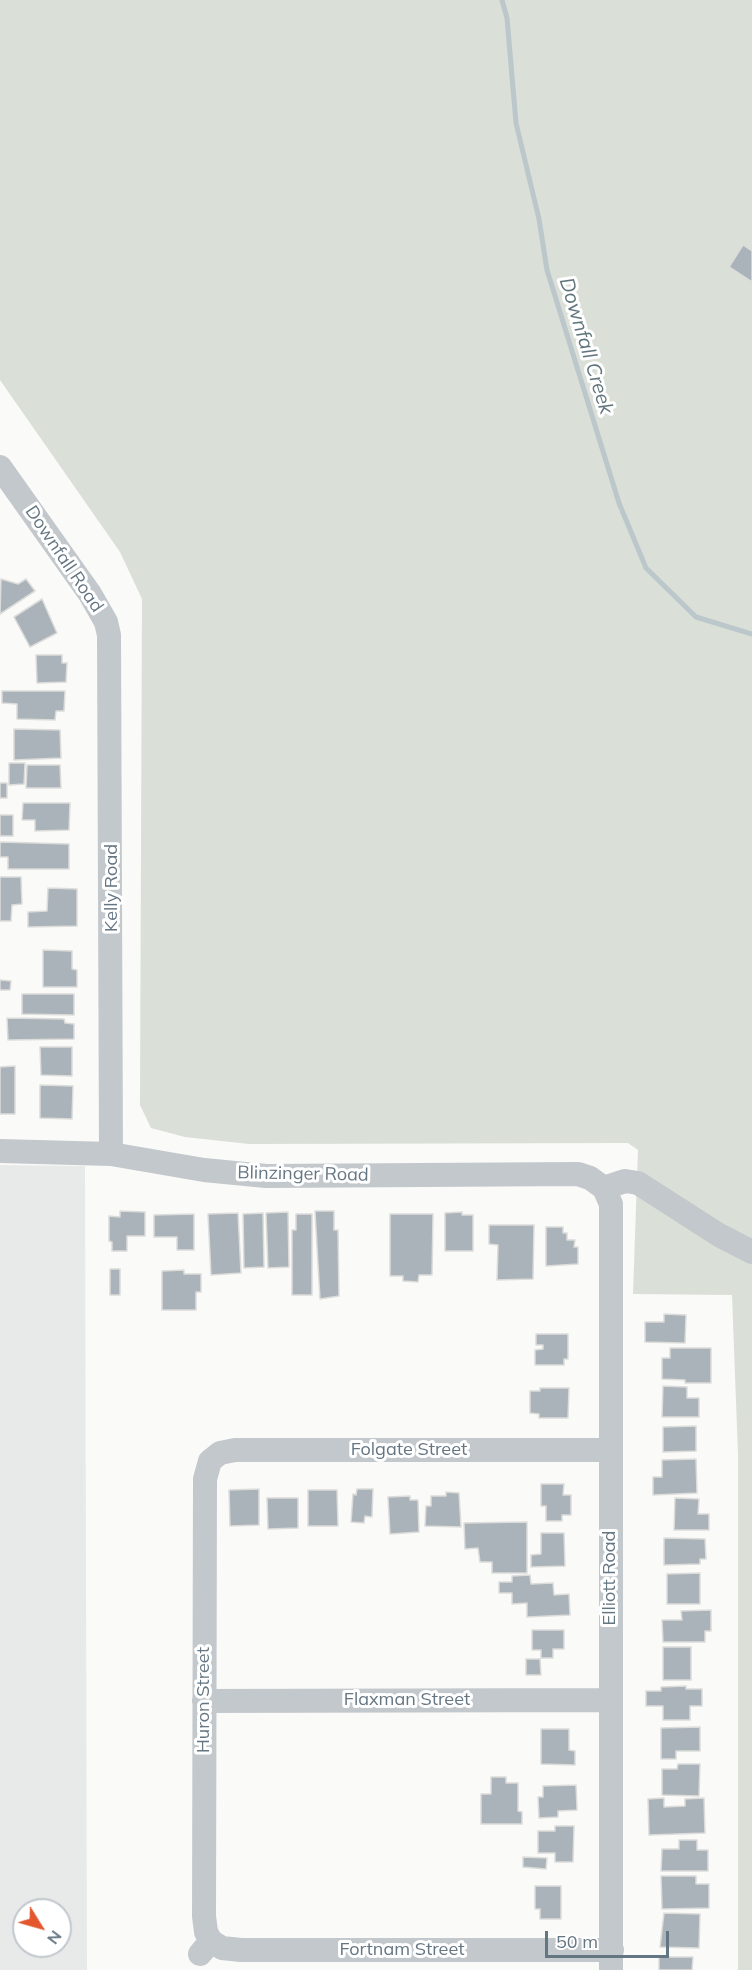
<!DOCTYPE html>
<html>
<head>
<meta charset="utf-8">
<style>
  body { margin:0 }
  #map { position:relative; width:752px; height:1970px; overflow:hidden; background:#fafaf8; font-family:Mulish,sans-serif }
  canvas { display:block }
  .north { position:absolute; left:12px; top:1898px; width:60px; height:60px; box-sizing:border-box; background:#fff; border:2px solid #c1c8cd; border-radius:50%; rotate:127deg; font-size:16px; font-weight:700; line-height:24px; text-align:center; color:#657683 }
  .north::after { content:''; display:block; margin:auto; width:21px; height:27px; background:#e4572e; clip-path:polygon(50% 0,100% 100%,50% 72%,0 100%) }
  .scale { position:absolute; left:545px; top:1931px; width:124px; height:27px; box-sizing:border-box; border:3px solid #657683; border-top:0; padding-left:8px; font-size:18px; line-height:21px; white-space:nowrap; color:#657683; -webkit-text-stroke:4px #fff; paint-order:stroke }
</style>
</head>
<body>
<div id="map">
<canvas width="752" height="1970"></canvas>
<div class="north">N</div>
<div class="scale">50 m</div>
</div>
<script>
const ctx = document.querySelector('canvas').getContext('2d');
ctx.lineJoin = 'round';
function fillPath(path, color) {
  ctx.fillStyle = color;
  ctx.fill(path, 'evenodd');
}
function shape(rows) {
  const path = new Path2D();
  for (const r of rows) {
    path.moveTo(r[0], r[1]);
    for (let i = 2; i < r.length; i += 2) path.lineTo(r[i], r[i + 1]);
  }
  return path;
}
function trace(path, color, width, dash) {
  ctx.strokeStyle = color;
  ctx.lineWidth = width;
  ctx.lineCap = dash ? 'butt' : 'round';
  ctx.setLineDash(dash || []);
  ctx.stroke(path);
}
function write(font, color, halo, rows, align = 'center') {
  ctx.font = font + ' Mulish,sans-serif';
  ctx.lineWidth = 6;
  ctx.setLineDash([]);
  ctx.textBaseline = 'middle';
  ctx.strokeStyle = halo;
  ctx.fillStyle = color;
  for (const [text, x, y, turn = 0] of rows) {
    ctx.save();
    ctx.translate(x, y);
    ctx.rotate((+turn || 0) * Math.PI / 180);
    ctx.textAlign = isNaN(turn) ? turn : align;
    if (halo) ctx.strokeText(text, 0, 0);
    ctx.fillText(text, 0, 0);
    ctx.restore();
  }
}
fillPath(shape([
  [0,1165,85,1166,87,1970,0,1970],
  [24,1910,60,1910,60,1946,24,1946]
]), '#e8e9e9');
fillPath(shape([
  [0,0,752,0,752,1970,738,1970,738,1454,732,1295,633,1294,638,1150,628,1143,249,1144,185,1137,151,1128,140,1105,142,599,120,552,0,380]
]), '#dadfd7');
trace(shape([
  [502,0,507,18,516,123,539,219,547,270,619,503,646,568,696,617,752,634]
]), '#bbc7cb', 5);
const building = shape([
  [743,245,752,251,752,282,729,267,743,245],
  [1,579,18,584,26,579,35,591,0,614,1,579],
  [42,599,57,633,30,647,14,617,42,599],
  [36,655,62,655,62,663,67,663,66,682,37,683,36,655],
  [2,691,65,691,64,711,56,711,55,720,17,719,17,704,2,703,2,691],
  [14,729,60,730,61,758,14,760,14,729],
  [9,763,25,763,24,784,9,785,9,763],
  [27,765,60,765,61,788,26,788,27,765],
  [0,783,7,783,7,798,0,798,0,783],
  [23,803,70,803,69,830,35,831,35,820,22,820,23,803],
  [0,815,13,815,13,836,0,836,0,815],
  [0,842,69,844,69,869,8,869,8,857,0,857,0,842],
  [0,877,21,877,22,904,12,905,11,921,0,921,0,877],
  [48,888,77,889,77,926,28,927,28,912,47,911,48,888],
  [43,950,72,951,72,969,77,970,77,987,43,987,43,950],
  [0,980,11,981,10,990,0,990,0,980],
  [22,994,74,994,74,1015,22,1014,22,994],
  [7,1018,64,1019,65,1023,74,1024,74,1039,8,1040,7,1018],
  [40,1047,72,1047,72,1076,41,1075,40,1047],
  [15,1066,15,1114,0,1114,0,1067,15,1066],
  [40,1085,73,1086,72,1119,40,1118,40,1085],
  [120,1211,145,1212,145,1236,127,1236,127,1251,112,1251,112,1242,109,1241,109,1216,120,1217,120,1211],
  [315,1211,334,1211,334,1230,338,1230,339,1296,320,1299,315,1211],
  [288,1212,289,1267,268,1268,266,1213,288,1212],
  [462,1212,462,1215,473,1215,473,1251,445,1251,445,1213,462,1212],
  [238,1213,241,1273,211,1275,208,1214,238,1213],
  [263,1213,264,1267,244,1268,243,1214,263,1213],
  [194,1214,194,1250,177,1250,177,1237,154,1237,154,1215,194,1214],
  [296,1214,312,1214,312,1295,292,1295,292,1230,296,1230,296,1214],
  [390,1214,433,1214,432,1275,419,1275,418,1282,403,1281,403,1276,390,1276,390,1214],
  [489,1225,534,1225,533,1279,497,1280,498,1245,489,1244,489,1225],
  [546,1227,563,1227,563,1233,567,1233,567,1240,575,1240,574,1247,578,1247,578,1264,546,1266,546,1227],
  [110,1269,120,1269,120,1295,110,1295,110,1269],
  [184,1270,184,1274,201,1274,201,1292,196,1292,196,1310,162,1310,162,1271,184,1270],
  [664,1314,686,1315,685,1343,645,1342,645,1322,664,1322,664,1314],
  [536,1334,568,1334,568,1359,564,1359,564,1365,535,1365,535,1350,543,1349,543,1345,536,1345,536,1334],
  [670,1348,711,1348,711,1383,685,1383,685,1380,662,1379,662,1358,670,1358,670,1348],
  [663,1386,687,1387,687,1398,699,1398,699,1417,662,1417,663,1386],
  [540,1388,569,1388,568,1418,539,1418,539,1414,530,1413,530,1391,540,1391,540,1388],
  [696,1426,696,1451,663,1452,663,1427,696,1426],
  [696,1459,697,1493,653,1495,653,1477,662,1477,662,1460,696,1459],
  [541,1484,564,1484,563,1495,571,1495,571,1515,562,1515,562,1521,546,1521,546,1506,541,1506,541,1484],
  [259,1489,259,1525,230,1526,229,1490,259,1489],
  [357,1489,373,1489,372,1517,365,1516,364,1523,351,1522,353,1494,356,1495,357,1489],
  [308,1490,337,1490,338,1526,308,1526,308,1490],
  [446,1492,459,1493,461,1527,425,1526,426,1506,431,1506,431,1496,446,1496,446,1492],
  [410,1496,410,1500,418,1500,419,1532,390,1534,388,1497,410,1496],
  [267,1498,298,1498,298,1528,268,1529,267,1498],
  [675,1498,699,1499,698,1514,709,1514,709,1530,674,1530,675,1498],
  [527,1522,527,1573,492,1573,492,1562,480,1562,478,1548,465,1549,464,1523,527,1522],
  [541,1533,564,1533,565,1566,531,1567,531,1555,541,1554,541,1533],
  [664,1538,705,1539,706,1559,700,1559,700,1564,664,1565,664,1538],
  [700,1573,700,1604,667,1604,667,1574,700,1573],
  [530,1575,531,1584,553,1583,554,1595,569,1594,570,1615,527,1617,527,1603,512,1604,512,1593,499,1593,499,1582,512,1582,512,1576,530,1575],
  [711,1610,711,1631,705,1631,705,1642,663,1642,662,1620,682,1620,681,1611,711,1610],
  [532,1630,564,1630,564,1649,553,1649,553,1658,541,1658,541,1650,532,1650,532,1630],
  [663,1647,691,1647,691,1680,663,1680,663,1647],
  [526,1659,540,1659,541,1675,526,1675,526,1659],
  [686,1686,686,1689,702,1689,702,1706,690,1706,690,1720,663,1720,663,1706,646,1706,646,1691,661,1691,661,1687,686,1686],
  [700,1727,700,1751,676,1751,676,1759,661,1759,661,1728,700,1727],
  [541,1729,569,1729,569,1750,575,1751,575,1765,541,1764,541,1729],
  [678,1764,700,1764,699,1796,662,1795,662,1769,677,1769,678,1764],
  [491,1777,506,1777,506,1783,518,1783,518,1811,522,1812,522,1824,481,1824,481,1794,491,1794,491,1777],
  [576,1785,577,1810,558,1811,558,1817,539,1818,538,1797,543,1797,543,1786,576,1785],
  [664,1798,664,1807,685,1806,685,1799,704,1798,705,1833,649,1835,648,1799,664,1798],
  [555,1826,574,1826,573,1862,555,1862,555,1853,538,1853,538,1831,555,1831,555,1826],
  [679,1840,697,1840,697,1850,708,1850,708,1871,661,1871,662,1849,679,1849,679,1840],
  [523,1857,547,1858,546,1869,523,1867,523,1857],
  [661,1876,696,1876,696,1884,709,1884,709,1908,662,1909,661,1876],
  [535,1886,561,1886,561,1919,540,1919,540,1909,535,1909,535,1886],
  [664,1913,700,1914,699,1948,660,1947,664,1913],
  [659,1957,693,1957,692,1970,659,1970,659,1957]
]);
fillPath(building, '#aab3b9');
trace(building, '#dcdcda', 1.5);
trace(shape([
  [0,467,90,594,106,622,109,635,111,1154],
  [0,1151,111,1154,204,1170,266,1176,578,1174,590,1178,604,1188,611,1204,611,1970],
  [604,1188,625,1181,638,1183,719,1235,752,1252],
  [204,1701,610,1700],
  [211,1941,206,1932,204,1916,205,1479,210,1461,220,1453,235,1450,609,1450],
  [200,1954,211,1941,222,1948,241,1950,612,1950]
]), '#c3c8cc', 24);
write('18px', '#657683', '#fff', [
  ["Downfall Road",64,559,56],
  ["Kelly Road",112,888,-90],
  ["Blinzinger Road",303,1174,1],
  ["Folgate Street",409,1450],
  ["Elliott Road",610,1578,-90],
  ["Huron Street",204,1700,-90],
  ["Flaxman Street",407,1700],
  ["Fortnam Street",402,1950]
]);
write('italic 20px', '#60757c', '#fff', [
  ["Downfall Creek",586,346,73]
]);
</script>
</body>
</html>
